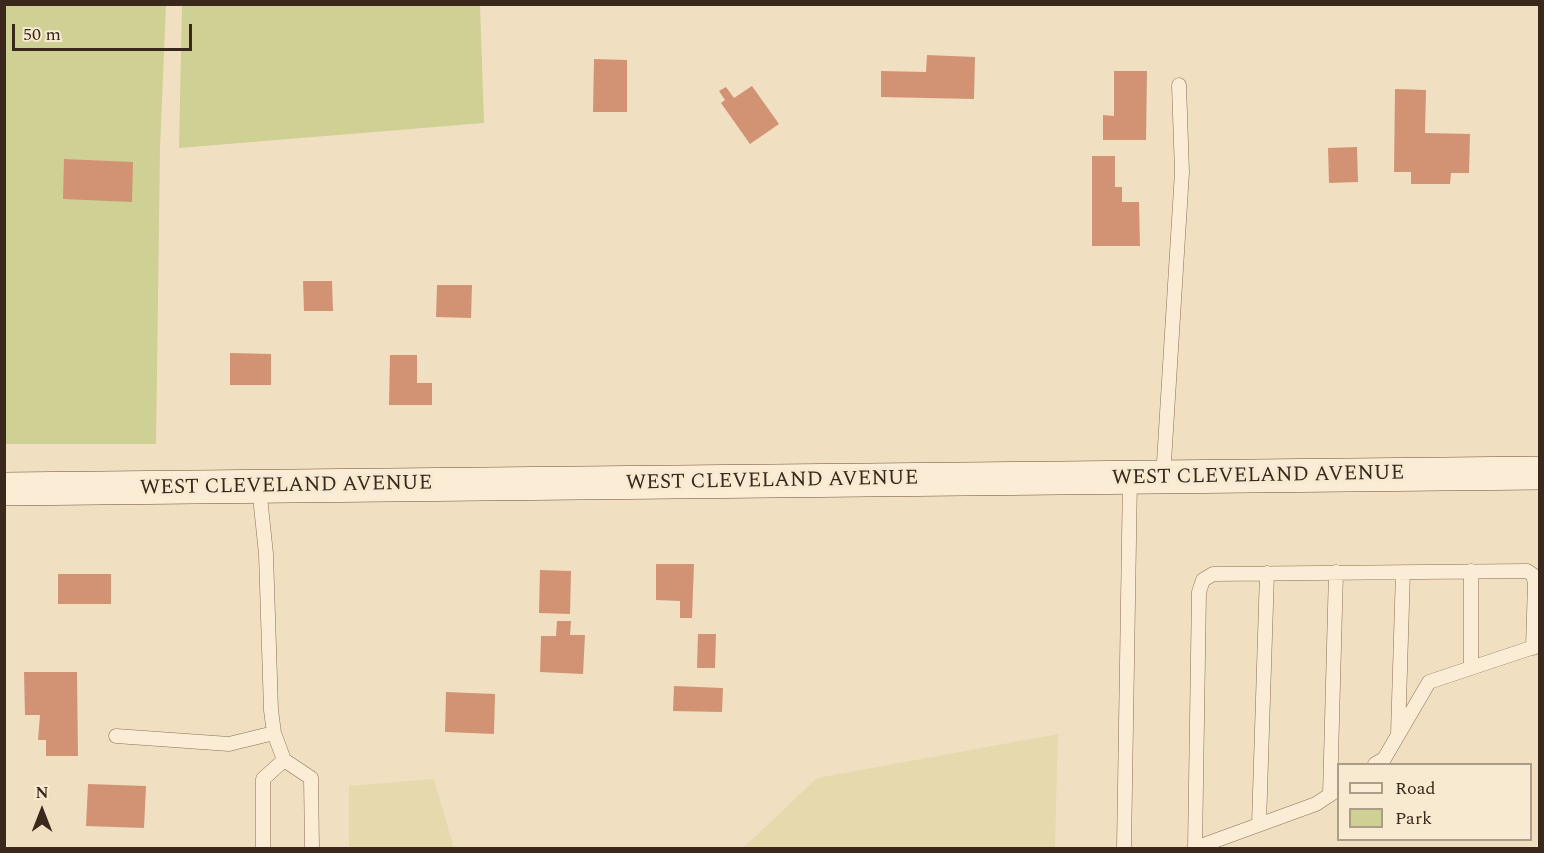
<!DOCTYPE html>
<html>
<head>
<meta charset="utf-8">
<style>
  body { margin:0 }
  #map { position:relative; width:1544px; height:853px; overflow:hidden; background:#f1dfc1; font-family:Spectral,serif }
  canvas { display:block }
  .frame { position:absolute; inset:0; border:6px solid #3b281c; pointer-events:none }
  .legend { position:absolute; left:1337px; top:763px; width:195px; height:78px; box-sizing:border-box; background:#f8e9d1; border:2px solid #ac9c89; margin:0; padding:8px 10px; list-style:none; font-size:18px; color:#3b281c }
  .legend li { display:flex; align-items:center; gap:12px; height:30px }
  .legend b { width:30px; border:2px solid #ac9c89 }
  .north { position:absolute; left:12px; top:781px; width:60px; height:60px; -webkit-text-stroke:4px #f8e9d1; paint-order:stroke; rotate:0deg; font-size:16px; font-weight:700; line-height:24px; text-align:center; color:#3b281c }
  .north::after { content:''; display:block; margin:auto; width:21px; height:27px; background:#3b281c; clip-path:polygon(50% 0,100% 100%,50% 72%,0 100%) }
  .scale { position:absolute; left:12px; top:24px; width:180px; height:27px; box-sizing:border-box; border:3px solid #3b281c; border-top:0; padding-left:8px; font-size:18px; line-height:21px; white-space:nowrap; color:#3b281c; -webkit-text-stroke:4px #f8e9d1; paint-order:stroke }
</style>
</head>
<body>
<div id="map">
<canvas width="1544" height="853"></canvas>
<div class="frame"></div>
<ul class="legend">
<li><b style="height:8px;background:#fbecd5"></b>Road</li>
<li><b style="height:16px;background:#ced094"></b>Park</li>
</ul>
<div class="north">N</div>
<div class="scale">50 m</div>
</div>
<script>
const ctx = document.querySelector('canvas').getContext('2d');
ctx.lineJoin = 'round';
function fillPath(path, color) {
  ctx.fillStyle = color;
  ctx.fill(path, 'evenodd');
}
function shape(rows) {
  const path = new Path2D();
  for (const r of rows) {
    path.moveTo(r[0], r[1]);
    for (let i = 2; i < r.length; i += 2) path.lineTo(r[i], r[i + 1]);
  }
  return path;
}
function trace(path, color, width, dash) {
  ctx.strokeStyle = color;
  ctx.lineWidth = width;
  ctx.lineCap = dash ? 'butt' : 'round';
  ctx.setLineDash(dash || []);
  ctx.stroke(path);
}
function write(font, color, halo, rows, align = 'center') {
  ctx.font = font + ' Spectral,serif';
  ctx.lineWidth = 6;
  ctx.setLineDash([]);
  ctx.textBaseline = 'middle';
  ctx.strokeStyle = halo;
  ctx.fillStyle = color;
  for (const [text, x, y, turn = 0] of rows) {
    ctx.save();
    ctx.translate(x, y);
    ctx.rotate((+turn || 0) * Math.PI / 180);
    ctx.textAlign = isNaN(turn) ? turn : align;
    if (halo) ctx.strokeText(text, 0, 0);
    ctx.fillText(text, 0, 0);
    ctx.restore();
  }
}
fillPath(shape([
  [1058,734,1055,848,743,848,817,778],
  [434,779,454,848,349,848,349,786]
]), '#e7d9ae');
fillPath(shape([
  [5,5,166,5,160,149,156,444,5,444],
  [182,5,480,5,484,123,179,148]
]), '#ced094');
fillPath(shape([
  [927,55,975,57,974,99,881,97,881,71,926,72],
  [594,59,627,60,627,112,593,112],
  [1114,71,1147,71,1146,140,1103,140,1103,115,1114,116],
  [752,86,779,124,750,144,721,103,725,100,719,91,726,87,734,98],
  [1395,89,1426,90,1425,133,1470,134,1469,173,1451,173,1450,184,1411,184,1411,172,1394,172],
  [1357,147,1358,182,1329,183,1328,148],
  [1092,156,1115,156,1115,187,1122,187,1122,202,1139,202,1140,246,1092,246],
  [64,159,133,162,132,202,63,199],
  [303,281,332,281,333,311,304,311],
  [437,285,472,285,471,318,436,317],
  [230,353,271,354,271,385,230,385],
  [390,355,417,355,417,383,432,383,432,405,389,405],
  [656,564,694,564,692,618,680,618,680,601,656,600],
  [540,570,571,571,570,614,539,613],
  [58,574,111,574,111,604,58,604],
  [557,621,571,621,570,635,585,635,583,674,540,672,541,636,556,636],
  [698,634,716,634,715,668,697,668],
  [24,672,77,672,78,756,46,756,46,740,38,740,40,715,25,715],
  [674,686,723,688,722,712,673,711],
  [446,692,495,694,494,734,445,732],
  [88,784,146,786,144,828,86,826]
]), '#d29374');
const lane = shape([
  [1163,478,1182,172,1179,85],
  [1471,668,1471,571],
  [274,733,284,760,311,778,312,848],
  [1398,734,1403,572],
  [116,736,229,744,274,733,271,710,266,554,259,487],
  [1375,764,1384,759,1429,682,1540,645],
  [1330,795,1336,572],
  [1259,824,1267,573],
  [263,848,263,779,284,760],
  [1124,848,1130,478],
  [1195,848,1199,592,1203,580,1213,574,1527,571,1533,575,1535,583,1533,648],
  [1195,848,1316,804,1337,790]
]);
const secondary = shape([
  [4,489,1540,473]
]);
trace(lane, '#8c6f57', 15);
trace(secondary, '#6e503a', 34);
trace(lane, '#fbecd5', 14);
trace(secondary, '#fbecd5', 33);
write('21px', '#3b281c', '#f8e9d1', [
  ["WEST CLEVELAND AVENUE",1258,477,-1],
  ["WEST CLEVELAND AVENUE",772,482,-1],
  ["WEST CLEVELAND AVENUE",286,487,-1]
]);
</script>
</body>
</html>
